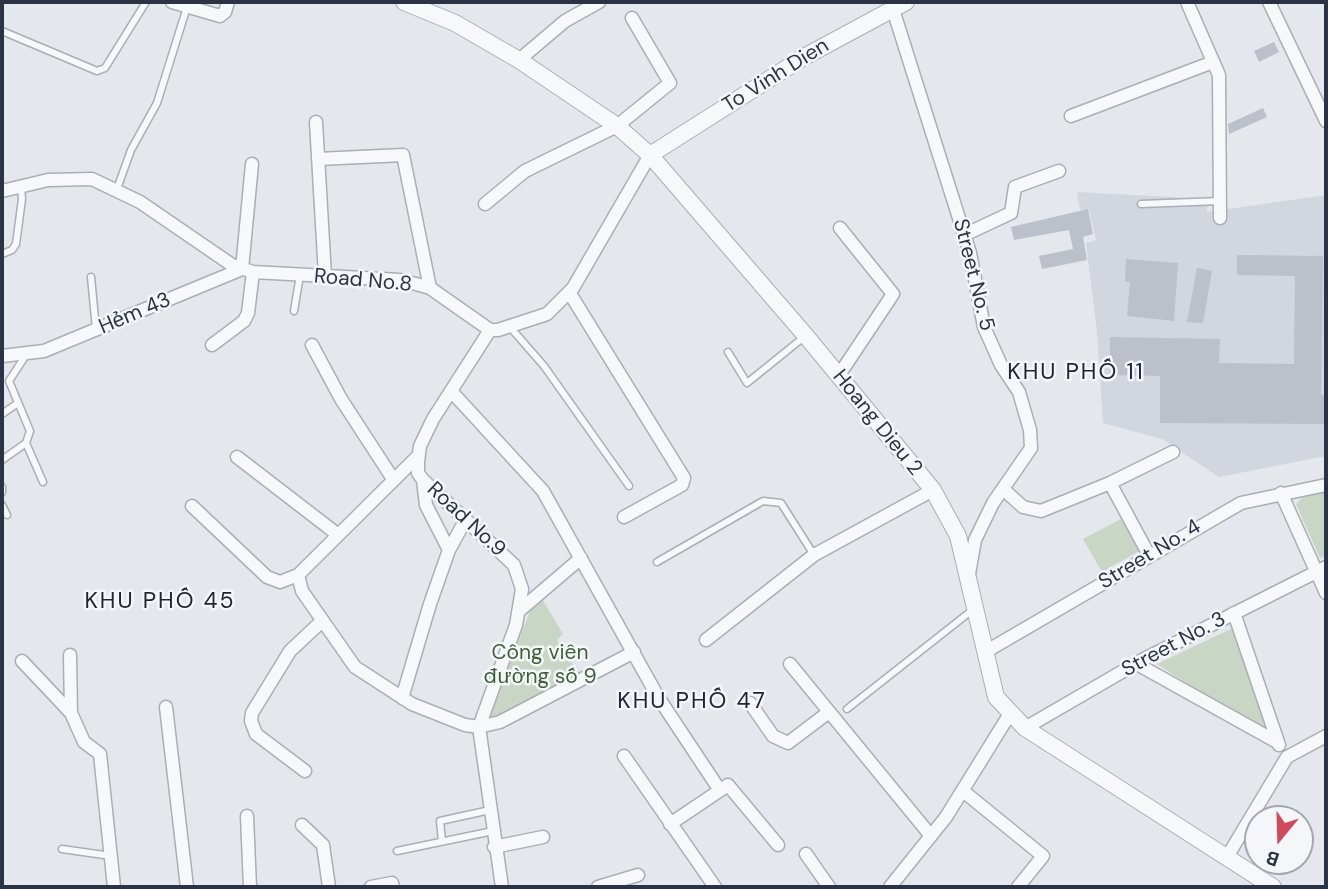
<!DOCTYPE html>
<html>
<head>
<meta charset="utf-8">
<style>
  body { margin:0 }
  #map { position:relative; width:1328px; height:889px; overflow:hidden; background:#e4e7ec; font-family:"DM Sans",sans-serif }
  canvas { display:block }
  .frame { position:absolute; inset:0; border:4px solid #2b3445; pointer-events:none }
  .north { position:absolute; left:1244px; top:805px; width:70px; height:70px; box-sizing:border-box; background:#f4f6f9; border:2px solid #a4a8b1; border-radius:50%; rotate:199deg; font-size:19px; font-weight:700; line-height:28px; text-align:center; color:#2b3445 }
  .north::after { content:''; display:block; margin:auto; width:24px; height:32px; background:#d1495b; clip-path:polygon(50% 0,100% 100%,50% 72%,0 100%) }
</style>
</head>
<body>
<div id="map">
<canvas width="1328" height="889"></canvas>
<div class="frame"></div>
<div class="north">B</div>
</div>
<script>
const ctx = document.querySelector('canvas').getContext('2d');
ctx.lineJoin = 'round';
function fillPath(path, color) {
  ctx.fillStyle = color;
  ctx.fill(path, 'evenodd');
}
function shape(rows) {
  const path = new Path2D();
  for (const r of rows) {
    path.moveTo(r[0], r[1]);
    for (let i = 2; i < r.length; i += 2) path.lineTo(r[i], r[i + 1]);
  }
  return path;
}
function trace(path, color, width, dash) {
  ctx.strokeStyle = color;
  ctx.lineWidth = width;
  ctx.lineCap = dash ? 'butt' : 'round';
  ctx.setLineDash(dash || []);
  ctx.stroke(path);
}
function write(font, color, halo, rows, align = 'center') {
  ctx.font = font + ' "DM Sans",sans-serif';
  ctx.lineWidth = 5;
  ctx.setLineDash([]);
  ctx.textBaseline = 'middle';
  ctx.strokeStyle = halo;
  ctx.fillStyle = color;
  for (const [text, x, y, turn = 0] of rows) {
    ctx.save();
    ctx.translate(x, y);
    ctx.rotate((+turn || 0) * Math.PI / 180);
    ctx.textAlign = isNaN(turn) ? turn : align;
    if (halo) ctx.strokeText(text, 0, 0);
    ctx.fillText(text, 0, 0);
    ctx.restore();
  }
}
fillPath(shape([
  [1077,192,1208,199,1207,212,1326,195,1326,456,1219,477,1162,439,1103,423,1097,332,1086,243,1096,240,1089,210,1080,210]
]), '#d2d6de');
fillPath(shape([
  [1326,492,1326,555,1320,558,1296,504,1304,496],
  [1125,517,1141,550,1102,572,1083,539],
  [541,597,563,634,557,640,581,677,500,720,492,718,489,712,530,611],
  [1235,627,1277,742,1157,664]
]), '#c9d6c5');
fillPath(shape([
  [1274,42,1279,52,1259,62,1254,51],
  [1263,108,1267,117,1229,134,1228,124],
  [1088,209,1093,234,1083,237,1087,260,1042,269,1039,256,1073,249,1069,230,1014,240,1011,227],
  [1237,255,1323,256,1321,395,1326,395,1326,424,1160,423,1160,376,1110,375,1110,337,1220,339,1219,363,1294,364,1295,276,1237,275],
  [1126,259,1178,263,1174,321,1127,316,1130,282,1125,282],
  [1197,268,1212,271,1203,323,1187,322]
]), '#bbc0ca');
const service = shape([
  [2,31,97,71,105,68,146,2],
  [117,189,131,150,157,103,187,7],
  [1141,204,1220,201],
  [2,254,12,250,16,244,22,199,21,187],
  [91,277,96,329],
  [294,311,300,275],
  [510,327,544,366,629,486],
  [728,352,747,383,804,337],
  [26,355,9,381,30,431,26,443,43,482],
  [2,414,18,403],
  [2,460,26,443],
  [2,487,2,492],
  [2,505,7,515],
  [657,562,763,501,781,503,814,555],
  [847,709,975,608],
  [442,841,440,821,490,810],
  [62,849,111,856],
  [397,851,493,831]
]);
const minor = shape([
  [172,2,220,16,225,12,228,2],
  [1187,2,1219,75,1220,218],
  [1269,2,1326,121],
  [891,3,970,253,984,327,1001,365,1019,392,1030,430,1031,448,993,503,975,540,969,574],
  [519,60,565,21,599,2],
  [1071,116,1213,62],
  [316,122,325,276],
  [318,159,403,155,430,288],
  [2,191,48,180,92,179,140,202,232,265,253,272,400,280,416,284,430,288,490,330,498,330,547,314,573,288,650,155],
  [485,204,525,171,617,126,670,83,632,18],
  [964,235,1011,213,1015,187,1059,171],
  [569,292,684,478,682,485,624,517],
  [490,330,433,419,420,446,418,462,418,473,423,480,514,565,522,589,516,625,479,727,502,887],
  [212,345,244,321,248,313,253,272],
  [312,345,341,399,393,479],
  [2,356,44,351,242,269,252,164],
  [839,375,893,294,840,228],
  [451,391,543,491,658,697,719,789],
  [418,456,298,575,302,591,355,667,412,704,465,725,479,727,500,722,634,652],
  [237,457,337,534],
  [423,480,426,505,449,550],
  [1110,483,1173,452],
  [1003,489,1023,507,1041,511,1110,483,1149,555],
  [1281,493,1326,593],
  [192,506,267,577,280,582,298,575],
  [519,611,581,558],
  [1234,613,1279,745],
  [706,640,814,555,933,490],
  [985,652,1241,503,1326,485],
  [70,655,71,713],
  [22,661,71,713,84,742,100,754,114,887],
  [790,664,931,836],
  [1137,664,1277,742],
  [402,698,430,604,449,550,466,519],
  [750,703,773,736,788,743,829,712],
  [166,707,187,887],
  [1025,728,1144,659,1326,567],
  [624,756,715,887],
  [305,771,256,734,251,721,252,713,290,651,322,621],
  [963,791,1043,856,1018,887],
  [247,816,250,887],
  [670,824,728,785,778,845],
  [302,825,323,845,329,887],
  [494,847,543,837],
  [806,854,829,887],
  [1227,857,1287,757,1326,736],
  [371,887,392,883,393,887],
  [598,887,638,875],
  [890,887,946,817,1011,712]
]);
const tertiary = shape([
  [404,2,455,23,519,60,617,126,650,155,806,336,933,490,958,536,996,697,1025,728,1273,887],
  [650,155,804,57,906,2]
]);
trace(service, '#a9aeb7', 9);
trace(minor, '#a9aeb7', 15);
trace(tertiary, '#a9aeb7', 18);
trace(service, '#f7f8fa', 6);
trace(minor, '#f7f8fa', 12);
trace(tertiary, '#f7f8fa', 16);
write('21px', '#2b3445', '#f4f6f9', [
  ["To Vinh Dien",776,76,-32],
  ["Street No. 5",973,275,76],
  ["Road No.8",363,281,5],
  ["Hẻm 43",135,314,-23],
  ["Hoang Dieu 2",877,423,51],
  ["Road No.9",466,520,43],
  ["Street No. 4",1150,555,-31],
  ["Street No. 3",1174,645,-28]
]);
write('21px', '#3f6138', '#f4f6f9', [
  ["Công viên",540,653],
  ["đường số 9",540,677]
]);
ctx.letterSpacing = '2px';
write('23px', '#1d2536', '#f4f6f9', [
  ["KHU PHỐ 11",1076,373],
  ["KHU PHỐ 45",160,602],
  ["KHU PHỐ 47",692,702]
]);
ctx.letterSpacing = '0px';
</script>
</body>
</html>
